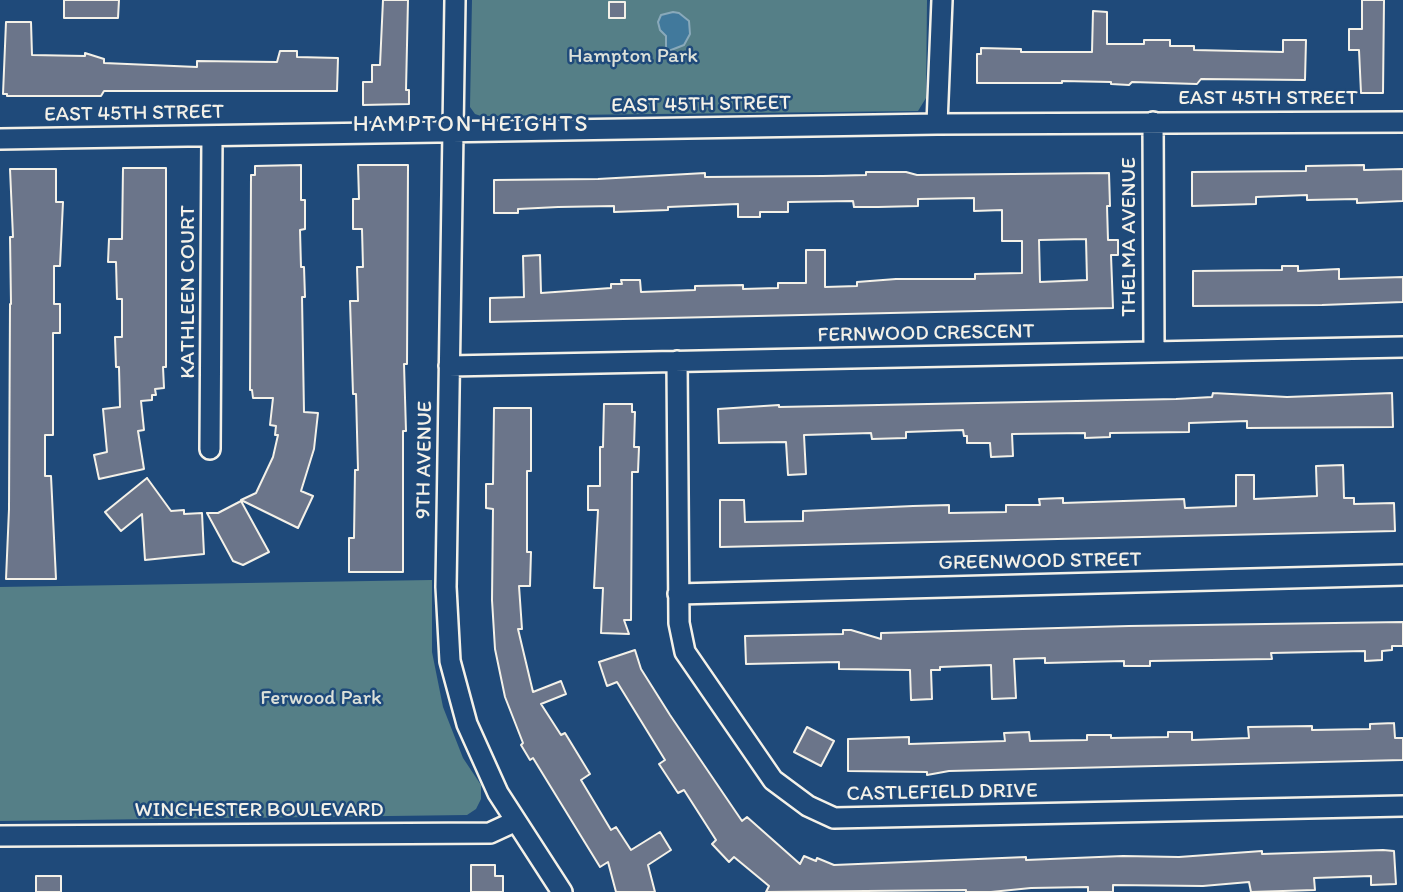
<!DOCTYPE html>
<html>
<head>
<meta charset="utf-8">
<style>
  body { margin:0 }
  canvas { display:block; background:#1f4a7a }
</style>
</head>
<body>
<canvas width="1403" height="892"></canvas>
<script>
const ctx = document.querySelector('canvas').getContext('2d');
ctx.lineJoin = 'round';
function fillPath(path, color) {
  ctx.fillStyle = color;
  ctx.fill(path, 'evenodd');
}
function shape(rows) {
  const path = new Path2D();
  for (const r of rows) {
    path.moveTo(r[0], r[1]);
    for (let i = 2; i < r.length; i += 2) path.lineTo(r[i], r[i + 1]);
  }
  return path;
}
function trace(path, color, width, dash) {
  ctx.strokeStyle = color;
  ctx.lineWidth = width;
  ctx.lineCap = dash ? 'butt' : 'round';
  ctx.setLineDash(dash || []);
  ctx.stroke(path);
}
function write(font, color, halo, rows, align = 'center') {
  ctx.font = font + ' Itim,sans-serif';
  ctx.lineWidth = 5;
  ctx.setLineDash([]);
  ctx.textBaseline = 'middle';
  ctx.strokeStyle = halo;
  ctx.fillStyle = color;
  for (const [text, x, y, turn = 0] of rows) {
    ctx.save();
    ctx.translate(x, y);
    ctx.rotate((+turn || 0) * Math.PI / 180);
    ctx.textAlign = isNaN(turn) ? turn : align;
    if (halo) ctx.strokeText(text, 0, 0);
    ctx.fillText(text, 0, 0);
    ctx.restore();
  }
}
fillPath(shape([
  [472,0,927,0,926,98,918,111,481,116,475,114,470,107],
  [432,580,432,652,443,707,463,758,481,785,481,799,476,809,467,815,0,821,0,587]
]), '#557f87');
const water = shape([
  [673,12,679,13,689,21,690,34,684,45,666,52,666,36,660,30,658,22,661,15,673,12]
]);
fillPath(water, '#41799c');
trace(water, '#89a9ba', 2);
const building = shape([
  [64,0,119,0,118,18,64,18,64,0],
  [383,0,408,0,406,90,409,90,409,104,363,105,363,82,372,82,372,65,380,65,383,0],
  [1362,0,1384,0,1383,93,1361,93,1359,50,1349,50,1349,29,1362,29,1362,0],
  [609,2,625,2,625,18,609,18,609,2],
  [1093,11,1107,12,1107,44,1144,44,1144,40,1170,40,1170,46,1194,46,1194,50,1283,52,1283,40,1306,40,1305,80,1201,79,1197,84,1132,82,1129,85,1111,84,1111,82,1062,81,1062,83,977,83,977,54,981,54,981,48,1021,49,1021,52,1092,52,1093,11],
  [6,22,31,22,32,55,85,56,85,53,104,59,104,63,197,67,197,61,277,62,280,51,297,51,297,57,338,58,337,91,104,91,101,96,7,96,7,94,3,94,6,22],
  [301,165,301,200,305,200,305,229,300,230,301,267,304,267,305,297,302,297,304,412,318,413,314,449,301,491,313,496,298,528,241,500,256,493,273,457,278,435,275,435,276,426,270,425,273,398,253,398,252,390,250,390,251,175,255,175,255,166,301,165],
  [358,165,408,165,407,364,404,364,406,431,403,431,403,572,349,572,349,538,354,538,355,470,358,470,356,394,353,394,350,301,358,301,357,267,363,267,362,229,353,229,353,199,359,199,358,165],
  [1364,165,1364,170,1403,169,1403,201,1357,203,1357,199,1307,200,1307,195,1256,197,1256,204,1192,206,1192,172,1306,171,1306,166,1364,165],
  [123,168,166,168,166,367,163,367,164,388,155,389,156,395,152,395,152,400,141,401,144,430,138,431,144,469,99,479,94,455,107,452,103,409,120,407,119,367,116,367,115,337,122,337,122,299,117,299,116,262,108,262,109,239,122,239,123,168],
  [10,169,56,169,56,202,63,202,60,266,54,266,54,304,60,304,60,333,53,333,53,435,45,435,45,476,51,476,56,579,6,579,9,509,10,304,11,304,10,237,13,237,10,169],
  [866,172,906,172,917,175,1109,173,1110,206,1107,206,1108,240,1118,240,1118,255,1111,255,1113,308,490,322,490,298,524,297,523,256,540,255,541,293,611,288,611,284,622,284,621,280,640,280,641,292,695,290,695,286,743,285,743,289,778,288,778,283,806,283,806,250,825,250,825,287,857,286,857,282,896,279,975,279,975,274,1022,273,1022,241,1002,241,1002,210,974,211,974,198,918,199,918,206,878,207,854,207,853,201,788,202,788,212,760,212,760,217,738,217,738,204,668,207,668,210,614,212,614,206,558,207,518,209,518,213,494,213,494,180,598,179,705,173,705,177,823,176,866,175,866,172],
  [1086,239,1087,280,1040,282,1039,240,1086,239],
  [1282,266,1298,266,1298,271,1339,269,1339,279,1403,277,1403,302,1322,305,1193,306,1193,271,1282,270,1282,266],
  [1213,393,1287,397,1392,393,1393,427,1247,428,1247,421,1189,423,1189,432,1110,433,1110,437,1085,438,1085,433,1012,434,1013,456,991,457,990,443,967,443,967,436,964,436,963,430,906,432,906,438,872,439,871,433,804,435,806,474,788,475,786,442,719,443,718,409,779,405,779,407,1176,399,1212,397,1213,393],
  [604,404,632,404,632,412,635,412,634,447,639,447,638,472,632,472,631,620,624,620,629,634,601,633,603,588,594,588,598,510,588,510,588,486,600,486,600,447,603,447,604,404],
  [494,408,531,408,531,471,527,471,527,552,531,552,530,586,519,586,522,629,518,629,533,692,561,681,566,694,541,704,561,735,565,733,590,774,581,780,611,830,616,827,631,850,660,832,671,850,648,865,655,892,616,892,608,862,600,867,533,758,530,760,521,745,523,743,505,697,495,649,492,600,493,509,486,508,486,484,493,484,494,408],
  [1343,465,1344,498,1354,498,1354,504,1394,503,1395,531,720,547,720,500,744,500,745,522,803,521,803,511,913,506,949,505,949,513,1006,512,1006,505,1040,505,1039,499,1063,498,1063,503,1184,499,1185,508,1236,506,1236,475,1254,475,1254,499,1317,496,1316,466,1343,465],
  [147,478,171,511,184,510,184,514,202,513,204,554,145,560,142,514,121,531,105,512,147,478],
  [241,501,269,552,243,565,233,561,207,513,218,513,241,501],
  [1403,622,1403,646,1392,646,1392,650,1382,651,1382,660,1365,661,1365,651,1271,653,1272,659,1150,661,1150,666,1124,666,1124,661,1045,663,1045,658,1014,659,1016,698,992,699,991,665,940,667,940,670,931,670,932,699,911,700,910,670,839,669,839,662,746,664,745,636,843,634,843,630,851,630,881,639,881,633,1129,626,1403,622],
  [635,650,641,669,670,715,742,821,747,817,800,864,804,856,816,861,817,858,834,865,1026,857,1026,860,1123,856,1179,857,1262,851,1262,854,1383,850,1394,851,1396,884,1371,885,1371,876,1314,878,1315,890,1251,892,1249,882,1203,886,1113,885,1113,892,1088,892,1088,887,1031,888,991,892,966,892,966,890,766,892,769,886,734,857,729,862,712,844,716,840,684,790,678,793,659,764,665,760,617,682,607,686,599,662,635,650],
  [1394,723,1395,738,1403,738,1403,760,949,771,927,775,927,772,848,771,848,739,909,737,909,744,1005,741,1004,733,1029,732,1030,741,1087,740,1087,735,1111,735,1111,738,1168,737,1168,732,1192,732,1192,740,1249,738,1248,727,1312,726,1312,730,1370,729,1370,724,1394,723],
  [807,727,834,741,821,766,794,752,807,727],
  [471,865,495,865,495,876,503,876,503,892,471,892,471,865],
  [36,876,61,876,61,892,36,892,36,876]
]);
fillPath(building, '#6b758a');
trace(building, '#f4f1e8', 2);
const minor = shape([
  [455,0,446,587,450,661,467,724,498,793,562,892],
  [1153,122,1154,352],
  [937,124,942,0],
  [0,139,937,124,1403,122],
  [677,361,679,623,685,652,773,780,808,806,834,818,1403,806],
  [449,366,1403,347],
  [210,449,212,136],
  [678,594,1403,575],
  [0,836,490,833,516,821]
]);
trace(minor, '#f4f1e8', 24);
trace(minor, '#1f4a7a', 19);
write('21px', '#dce0d9', '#1f4a7a', [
  ["Hampton Park",633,57],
  ["Ferwood Park",321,699]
]);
write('21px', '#f4f1e8', '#1f4a7a', [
  ["EAST 45TH STREET",1268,99],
  ["EAST 45TH STREET",701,105,-1],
  ["EAST 45TH STREET",134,114,-1],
  ["THELMA AVENUE",1130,237,-90],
  ["KATHLEEN COURT",189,292,-90],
  ["FERNWOOD CRESCENT",926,334,-1],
  ["9TH AVENUE",425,460,-89],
  ["GREENWOOD STREET",1040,562,-1],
  ["CASTLEFIELD DRIVE",942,793,-1],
  ["WINCHESTER BOULEVARD",259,811]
]);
ctx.letterSpacing = '2px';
write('23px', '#f4f1e8', '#1f4a7a', [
  ["HAMPTON HEIGHTS",471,125]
]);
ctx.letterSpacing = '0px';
</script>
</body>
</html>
